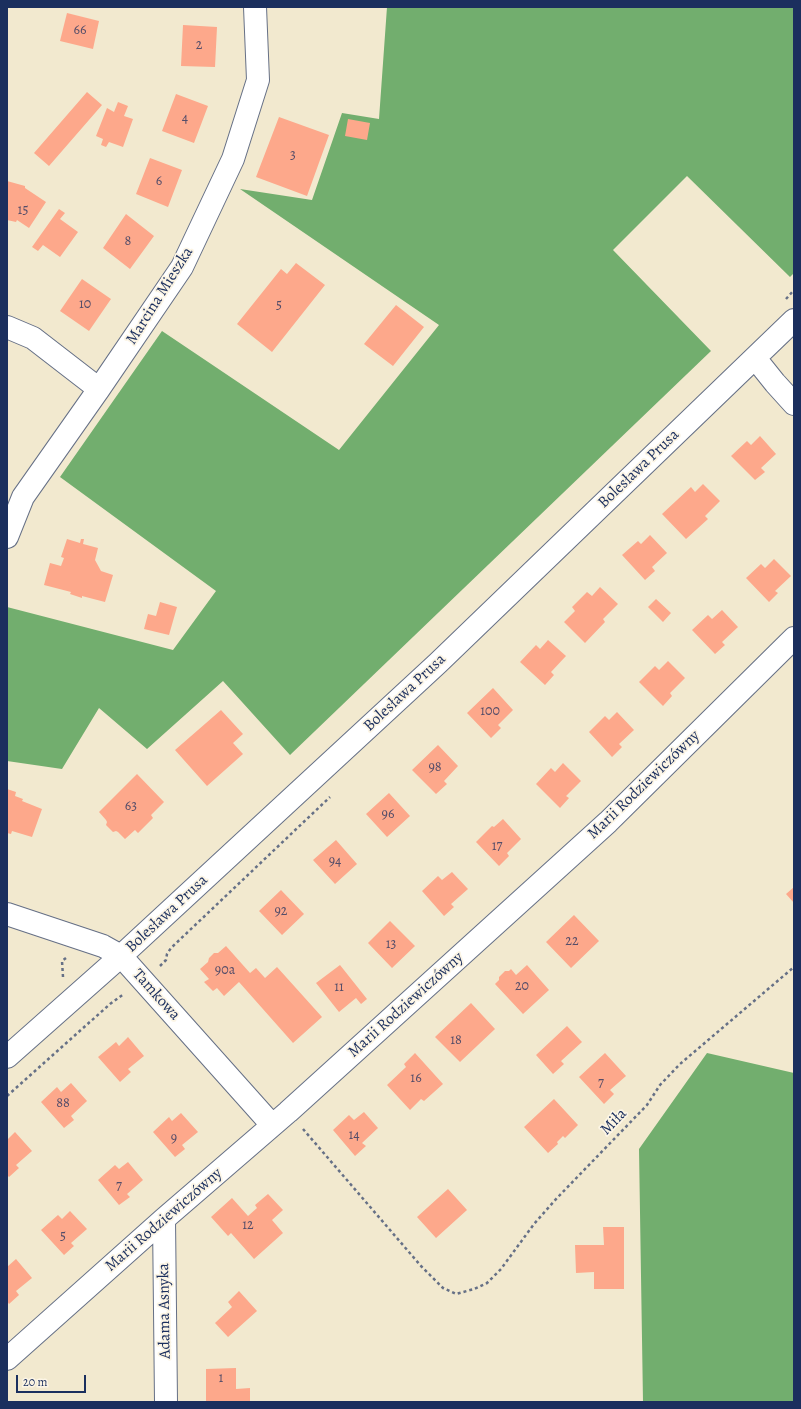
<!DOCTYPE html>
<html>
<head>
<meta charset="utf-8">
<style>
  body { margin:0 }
  #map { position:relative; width:801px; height:1409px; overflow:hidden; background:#f2e9cf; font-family:Alegreya,serif }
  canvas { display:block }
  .frame { position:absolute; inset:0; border:8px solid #1b2f5e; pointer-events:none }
  .scale { position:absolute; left:16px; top:1375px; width:70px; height:18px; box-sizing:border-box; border:2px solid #1b2f5e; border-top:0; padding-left:5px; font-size:12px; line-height:14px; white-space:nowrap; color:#1b2f5e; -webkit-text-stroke:3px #fcf5e5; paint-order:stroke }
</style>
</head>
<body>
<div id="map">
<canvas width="801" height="1409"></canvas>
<div class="frame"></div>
<div class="scale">20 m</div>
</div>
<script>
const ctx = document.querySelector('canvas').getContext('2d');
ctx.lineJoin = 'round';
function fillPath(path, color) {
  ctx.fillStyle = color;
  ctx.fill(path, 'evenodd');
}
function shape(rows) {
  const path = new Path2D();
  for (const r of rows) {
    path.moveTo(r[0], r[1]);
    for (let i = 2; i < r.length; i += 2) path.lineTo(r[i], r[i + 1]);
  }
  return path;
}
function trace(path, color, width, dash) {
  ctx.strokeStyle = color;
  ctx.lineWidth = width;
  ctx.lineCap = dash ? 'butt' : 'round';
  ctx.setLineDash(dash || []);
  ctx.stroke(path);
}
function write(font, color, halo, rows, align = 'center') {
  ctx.font = font + ' Alegreya,serif';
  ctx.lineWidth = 3.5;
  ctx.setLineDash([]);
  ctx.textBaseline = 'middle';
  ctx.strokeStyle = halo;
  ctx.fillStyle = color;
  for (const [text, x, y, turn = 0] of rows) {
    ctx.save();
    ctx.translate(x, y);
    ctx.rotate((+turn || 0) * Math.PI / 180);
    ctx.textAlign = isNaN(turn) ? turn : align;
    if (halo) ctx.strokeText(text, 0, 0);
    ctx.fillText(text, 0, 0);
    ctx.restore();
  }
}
fillPath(shape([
  [387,7,794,7,794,273,790,277,687,176,613,250,711,351,290,755,223,681,147,749,99,708,62,769,7,761,7,607,173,650,216,591,60,477,162,331,339,450,439,325,240,189,312,200,342,113,379,119],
  [707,1053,794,1073,794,1402,643,1402,639,1149]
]), '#72ae6e');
fillPath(shape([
  [67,13,99,21,93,49,60,41],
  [183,25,217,27,215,67,181,66],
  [87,92,102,105,49,166,34,153],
  [176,94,208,106,194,143,162,131],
  [118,102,128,106,124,116,133,119,123,147,109,142,106,147,101,145,103,139,96,136,107,108,114,112],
  [279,117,329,135,307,196,256,177],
  [348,119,370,123,367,140,345,136],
  [150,158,182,170,168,207,136,194],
  [7,181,25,186,25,188,46,202,29,228,17,220,16,222,7,220],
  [59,209,65,213,60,219,78,232,60,257,43,245,38,251,32,247],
  [126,214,154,236,130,269,103,248],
  [296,263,325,285,272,352,237,324,281,269,287,274],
  [82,279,111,299,89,331,60,311],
  [396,305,424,327,393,366,364,344],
  [760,436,776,454,761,468,765,472,755,480,731,456,747,441,751,445],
  [703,484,720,501,705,516,708,519,686,539,662,514,691,487,695,492],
  [650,535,667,553,652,567,655,571,645,580,622,555,638,541,641,544],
  [67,539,80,543,81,539,84,539,83,544,98,548,95,560,101,571,113,575,105,602,82,596,82,598,70,594,71,592,44,585,50,563,61,566,64,558,61,557],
  [774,559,791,576,775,591,778,593,769,602,746,578,761,564,765,568],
  [600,587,618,604,603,619,605,622,585,643,564,622,575,611,572,607,587,592,592,596],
  [656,599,671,613,663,622,648,607],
  [160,602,177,607,169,635,144,629,148,614,156,616],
  [722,610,738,627,722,642,725,645,715,654,692,630,708,615,712,619],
  [548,640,566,656,551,672,554,675,545,685,520,662,536,645,540,649],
  [668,661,685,678,670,693,672,696,663,706,639,682,655,666,659,670],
  [493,688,513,710,498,725,501,728,491,738,467,713],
  [221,710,243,734,233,743,243,754,207,786,175,750],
  [617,712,634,730,619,744,622,747,612,757,589,732,605,716,609,720],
  [438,745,458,766,444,781,447,784,436,794,412,770],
  [563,763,581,781,566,796,569,798,560,808,536,784,551,768,555,772],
  [137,774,164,802,151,815,153,818,138,833,135,830,125,839,118,832,116,831,113,832,106,825,107,822,106,820,99,812],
  [7,789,16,792,15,796,23,799,22,801,42,809,32,837,12,831,11,834,7,833],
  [389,793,410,816,387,837,366,814],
  [503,819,521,839,507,853,509,856,499,866,476,842,492,826,494,827],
  [336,840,357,864,335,884,313,860],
  [452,872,468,889,451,904,454,907,444,916,422,891,438,876,442,880],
  [794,887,794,903,786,894],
  [281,890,304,914,282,935,259,911],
  [574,915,599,941,571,968,546,942],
  [390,921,415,946,392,968,368,943],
  [226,946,250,973,256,968,265,978,277,967,322,1017,293,1043,239,982,224,996,217,988,213,991,204,982,209,979,200,969,208,962,209,958,214,953,218,953],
  [340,965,367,999,361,1004,356,998,339,1012,316,983],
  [527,965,549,990,523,1014,495,984,499,980,499,977,505,971,509,971,511,969,516,975],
  [471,1003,495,1029,460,1062,435,1037],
  [567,1026,582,1042,561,1061,564,1064,553,1074,536,1055],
  [128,1037,144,1056,128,1069,131,1072,120,1082,98,1057,116,1042,119,1046],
  [415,1053,443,1084,424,1101,421,1099,410,1110,387,1085,406,1067,404,1064],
  [605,1053,626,1076,610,1090,614,1094,604,1104,579,1077],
  [71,1083,87,1101,71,1116,74,1120,64,1128,41,1102,57,1087,61,1092],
  [554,1099,578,1125,565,1138,563,1136,557,1142,558,1144,548,1153,524,1127],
  [364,1112,378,1128,362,1143,366,1146,355,1156,333,1130,349,1115,354,1120],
  [181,1113,198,1132,182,1145,185,1149,175,1157,153,1132,169,1117,172,1121],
  [15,1132,32,1151,16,1165,19,1168,9,1177,7,1175,7,1140],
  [128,1162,143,1180,127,1194,130,1197,119,1205,98,1180,115,1165,119,1169],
  [448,1189,467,1210,436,1238,417,1217],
  [268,1194,283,1210,272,1220,283,1233,254,1259,231,1233,228,1236,211,1217,232,1198,248,1216,257,1208,255,1205],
  [70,1211,87,1229,71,1243,74,1246,64,1255,41,1230,58,1215,62,1219],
  [603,1227,624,1227,624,1289,594,1289,594,1272,576,1273,575,1245,604,1245],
  [16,1259,32,1278,16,1291,19,1295,9,1304,7,1301,7,1267],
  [239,1291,257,1311,228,1337,215,1323,232,1307,228,1302],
  [236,1368,236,1389,250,1388,250,1402,206,1402,206,1369]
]), '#fda88b');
const minor = shape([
  [7,327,33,338,99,389],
  [755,358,775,383,794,404],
  [7,537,23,497,99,389,182,267,233,159,258,80,255,7],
  [7,914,103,946,121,956,272,1125],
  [7,1057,121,956,438,663,794,320],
  [164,1219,166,1402],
  [7,1359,164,1219,288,1112,608,822,794,638]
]);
trace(minor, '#667086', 24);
trace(shape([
  [786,299,794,290],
  [160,966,166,960,167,954,171,948,330,797],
  [63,977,62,961,66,958],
  [7,1096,110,1004,124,994],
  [303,1129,421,1266,443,1288,456,1294,474,1289,487,1283,501,1269,534,1224,557,1198,647,1105,660,1085,680,1064,794,967]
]), '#667086', 2.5, [3, 3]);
trace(minor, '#fff', 22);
write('14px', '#544d69', null, [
  ["66",80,31],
  ["2",199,46],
  ["4",185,119],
  ["3",293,156],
  ["6",159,182],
  ["15",23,211],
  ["8",128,242],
  ["10",85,305],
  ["5",279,306],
  ["100",490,712],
  ["98",435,768],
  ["63",131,807],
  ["96",388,815],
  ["17",497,847],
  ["94",335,862],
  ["92",281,912],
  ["22",572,942],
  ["13",391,945],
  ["90a",225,971],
  ["20",522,987],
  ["11",339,988],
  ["18",456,1041],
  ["16",416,1079],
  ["7",601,1084],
  ["88",63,1104],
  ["14",354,1136],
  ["9",174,1139],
  ["7",119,1187],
  ["12",248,1226],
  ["5",63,1237],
  ["1",221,1379]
]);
write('16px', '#1b2f5e', '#fcf5e5', [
  ["Marcina Mieszka",160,296,-58],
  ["Bolesława Prusa",639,469,-44],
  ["Bolesława Prusa",405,693,-43],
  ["Marii Rodziewiczówny",644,785,-44],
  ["Bolesława Prusa",167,914,-43],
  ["Tamkowa",156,995,48],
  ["Marii Rodziewiczówny",406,1005,-42],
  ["Miła",614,1122,-46],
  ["Marii Rodziewiczówny",164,1220,-41],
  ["Adama Asnyka",165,1311,-91]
]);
</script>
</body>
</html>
